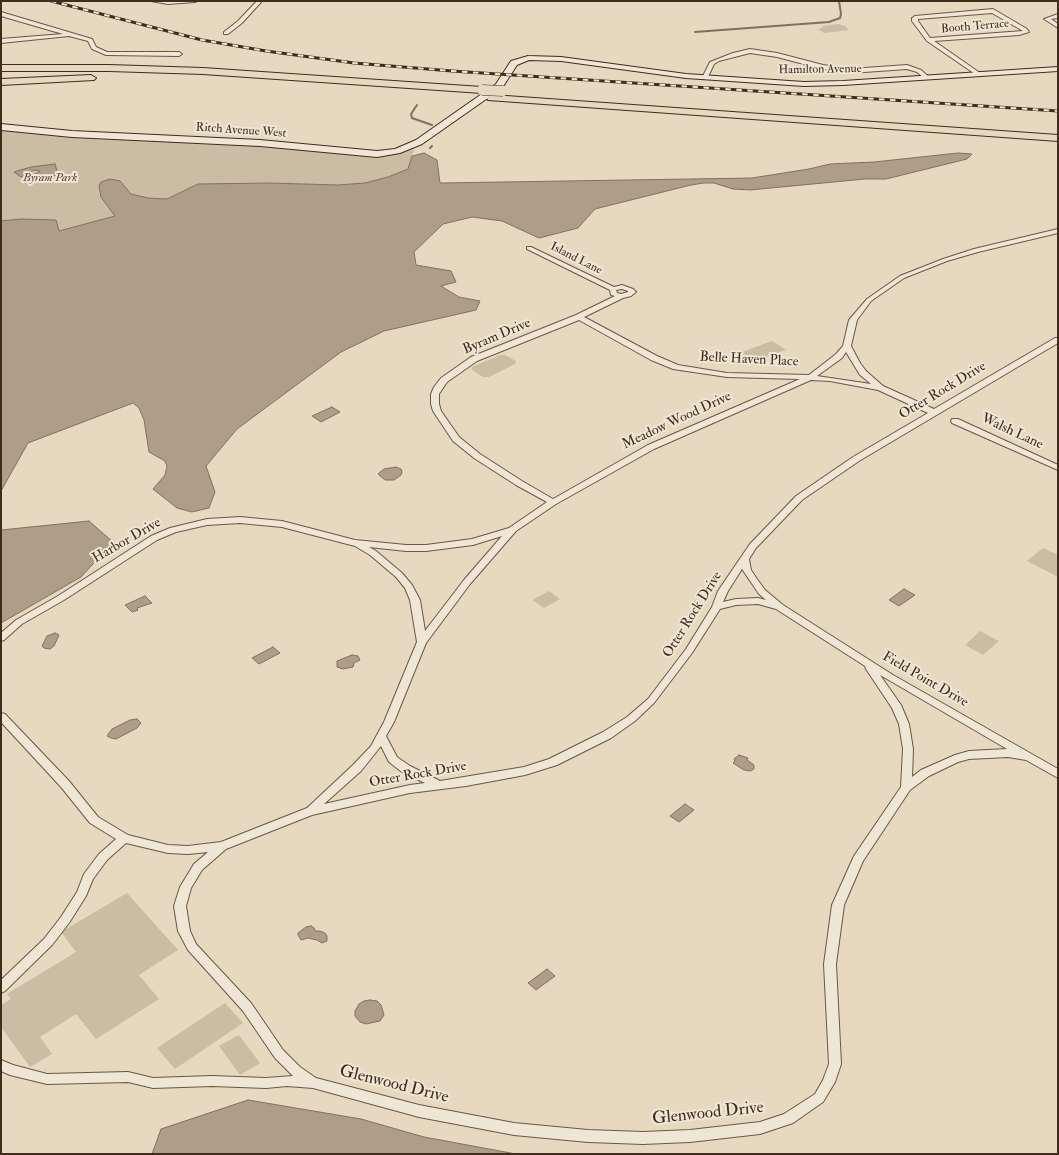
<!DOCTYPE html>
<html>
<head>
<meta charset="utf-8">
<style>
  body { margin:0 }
  #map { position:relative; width:1059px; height:1155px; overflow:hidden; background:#e7d9c0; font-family:"IM FELL Double Pica",serif }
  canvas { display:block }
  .frame { position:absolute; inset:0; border:2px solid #402c1a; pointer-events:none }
</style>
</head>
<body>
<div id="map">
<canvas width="1059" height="1155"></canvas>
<div class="frame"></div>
</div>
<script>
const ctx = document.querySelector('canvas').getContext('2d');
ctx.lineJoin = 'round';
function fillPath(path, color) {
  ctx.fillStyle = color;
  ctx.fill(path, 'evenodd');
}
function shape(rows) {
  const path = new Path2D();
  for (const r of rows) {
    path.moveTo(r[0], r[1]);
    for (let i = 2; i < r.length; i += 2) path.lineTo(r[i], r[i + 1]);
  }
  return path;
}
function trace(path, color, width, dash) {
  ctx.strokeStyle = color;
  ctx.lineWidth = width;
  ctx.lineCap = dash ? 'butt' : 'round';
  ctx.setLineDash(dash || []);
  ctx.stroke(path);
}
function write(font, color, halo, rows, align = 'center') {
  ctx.font = font + ' "IM FELL Double Pica",serif';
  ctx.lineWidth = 4;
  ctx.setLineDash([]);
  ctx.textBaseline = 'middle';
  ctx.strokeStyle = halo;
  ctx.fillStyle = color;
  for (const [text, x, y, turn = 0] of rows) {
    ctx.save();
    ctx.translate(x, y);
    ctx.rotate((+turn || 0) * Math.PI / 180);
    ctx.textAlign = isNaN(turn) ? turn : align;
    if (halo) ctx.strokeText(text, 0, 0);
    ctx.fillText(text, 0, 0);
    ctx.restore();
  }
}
fillPath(shape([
  [838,24,845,26,849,30,824,33,818,29,822,28,823,26],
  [1,130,62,136,239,144,372,157,392,155,414,149,408,169,388,177,365,183,337,185,269,183,198,184,167,199,148,198,131,194,120,181,101,197,115,216,58,231,1,221],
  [772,341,786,350,752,362,739,353],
  [500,355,505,355,516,361,515,364,489,377,483,377,472,370,472,367],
  [1043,548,1058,555,1058,577,1027,561],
  [549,591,560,599,544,608,532,600],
  [980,631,999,641,983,655,965,645],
  [127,893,178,950,139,975,159,999,96,1039,76,1014,40,1037,52,1054,30,1067,1,1027,1,1005,11,999,7,994,76,952,61,932],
  [225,1003,243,1023,175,1069,157,1048],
  [239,1035,260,1063,240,1075,219,1046]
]), '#cbbca4');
const water = shape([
  [424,153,437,160,440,183,752,178,809,169,830,164,874,162,958,153,972,154,967,159,886,179,865,179,750,190,733,189,714,183,704,183,691,185,595,209,578,228,539,238,502,221,472,217,443,224,414,252,416,265,451,271,456,282,441,286,459,297,480,301,476,310,384,331,341,352,237,429,206,466,215,492,209,508,192,512,177,508,153,489,165,475,167,466,165,461,149,452,144,420,139,408,133,403,28,443,1,491,1,221,21,219,56,220,59,231,115,216,101,197,99,186,101,182,110,179,120,181,131,194,148,198,167,199,198,184,269,183,338,185,365,183,388,177,408,169,412,156,424,153],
  [55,164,58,175,35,179,30,179,29,176,38,173,40,171,34,170,21,177,14,172,31,167,55,164],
  [332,407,340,412,321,422,312,416,332,407],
  [396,467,401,469,402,472,401,475,394,480,385,480,378,474,384,469,396,467],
  [89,521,113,542,81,577,1,623,1,530,89,521],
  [904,589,915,595,899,606,889,600,904,589],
  [145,596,152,603,137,608,138,610,132,612,125,605,145,596],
  [55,633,59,635,54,646,50,649,44,648,42,646,47,636,55,633],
  [273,647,280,653,259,664,252,658,273,647],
  [352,655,358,656,360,660,354,663,353,667,343,669,337,667,337,661,352,655],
  [137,719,141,723,137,728,116,739,111,738,107,736,112,729,130,720,137,719],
  [739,755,748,758,747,760,754,765,754,769,750,771,744,770,733,763,735,761,734,759,739,755],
  [685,804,694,810,679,822,670,816,685,804],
  [311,926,314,928,315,931,320,931,325,933,327,936,327,941,322,943,317,940,308,938,301,940,298,935,298,933,306,927,311,926],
  [547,969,555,976,536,990,528,983,547,969],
  [370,1000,377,1001,381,1005,384,1015,380,1021,366,1024,360,1022,355,1016,355,1011,359,1004,364,1001,370,1000],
  [248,1100,361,1119,424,1137,516,1154,152,1154,161,1129,248,1100]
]);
fillPath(water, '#ae9e88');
trace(water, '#82705c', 1);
trace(shape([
  [695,32,829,22,840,18,841,14,839,1],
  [417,105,411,114,412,118,432,125],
  [430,148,432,146]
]), '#82705c', 2);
const street = shape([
  [151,1,168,2,197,1,195,2,168,4,151,1],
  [257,1,262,1,242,23,228,34,224,34,224,32,238,21,257,1],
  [993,9,1027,29,1029,32,1019,35,934,41,980,73,981,74,978,76,927,41,912,21,912,18,915,16,993,9],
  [992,13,1023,31,930,38,918,21,918,19,992,13],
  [1,12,92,39,96,47,107,52,179,52,182,54,179,56,106,55,92,49,88,41,69,36,1,43,1,39,63,34,1,16,1,12],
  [1058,14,1058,18,1051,19,1058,24,1058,28,1044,19,1058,14],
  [750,49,777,53,823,65,850,69,907,65,921,70,929,77,924,78,917,72,907,69,850,73,823,69,777,57,750,53,719,61,714,64,707,79,702,78,710,62,733,53,750,49],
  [1058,229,1058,233,978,252,947,261,904,278,871,301,857,320,851,346,860,363,866,371,883,386,934,409,1055,338,1058,338,1058,343,859,461,802,500,756,548,749,559,751,570,757,579,765,590,783,605,893,675,1058,769,1058,778,1026,760,1008,757,969,759,958,762,929,776,910,790,863,861,844,905,836,964,841,1064,835,1082,823,1102,793,1123,760,1134,690,1142,643,1144,588,1142,514,1135,419,1117,313,1088,287,1086,266,1088,212,1086,153,1088,128,1082,47,1084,10,1075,1,1071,1,1060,13,1065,47,1074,128,1072,153,1078,212,1076,266,1078,293,1076,275,1058,243,1011,188,950,178,931,174,906,180,887,194,864,208,852,188,854,168,853,126,843,107,860,93,879,86,896,69,923,52,945,5,991,1,993,1,980,44,939,61,917,77,892,84,874,99,854,116,839,90,823,61,787,1,722,1,713,5,714,69,781,98,817,128,835,168,845,188,846,221,842,307,808,353,765,371,746,384,722,417,642,410,600,405,588,396,577,370,555,355,546,282,527,240,523,207,525,176,532,157,540,64,600,22,624,4,640,1,641,1,633,16,620,58,596,151,536,170,528,207,519,240,517,282,521,355,540,406,545,426,545,472,539,509,528,547,502,516,485,474,458,453,441,433,411,431,404,431,394,434,387,441,378,471,357,576,315,615,296,611,295,610,290,527,249,527,247,531,247,614,287,622,285,633,289,636,292,631,296,623,298,584,317,657,356,678,365,727,373,809,375,836,354,843,346,849,320,867,299,900,276,943,259,974,249,1058,229],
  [622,289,628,291,628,292,621,294,617,293,616,290,622,289],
  [579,320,651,360,673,369,727,377,800,379,648,445,553,499,522,481,480,454,459,437,441,411,439,404,439,394,447,382,477,361,579,320],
  [846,352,860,375,871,384,817,376,842,358,846,352],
  [811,380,830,381,878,390,928,413,853,457,796,496,750,544,718,591,712,607,686,649,648,699,627,717,603,732,549,759,524,767,440,781,410,766,397,757,386,736,394,722,426,643,470,584,516,531,556,504,654,449,811,380],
  [502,536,464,580,425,631,420,600,412,585,402,573,376,551,369,547,406,551,426,551,473,545,502,536],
  [742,569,759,594,766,600,758,598,736,599,723,602,728,591,742,569],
  [758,604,776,609,865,666,866,669,892,708,899,724,903,749,901,787,854,856,832,905,824,964,829,1064,823,1080,815,1094,784,1114,760,1122,690,1130,643,1132,588,1130,514,1123,419,1105,316,1078,300,1067,283,1050,251,1003,196,944,190,931,186,906,191,888,202,870,226,849,312,815,410,793,466,786,525,775,557,765,611,738,635,721,654,703,692,653,720,609,736,605,758,604],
  [880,675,887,679,1007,749,969,751,955,755,921,770,912,777,913,749,909,724,901,705,880,675],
  [381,746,389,762,402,772,425,783,410,785,324,804,361,771,381,746],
  [952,419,958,419,1058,465,1058,470,952,423,951,421,952,419]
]);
const secondary = shape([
  [528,56,561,57,686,74,804,82,843,81,1058,67,1058,71,843,85,804,86,686,78,561,61,529,60,517,65,502,88,422,144,400,153,377,157,260,146,72,137,1,130,1,124,72,131,260,140,377,151,395,149,416,140,496,84,511,61,528,56]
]);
const highway = shape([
  [1,65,109,65,203,68,482,87,487,90,482,93,203,74,109,71,1,71,1,65],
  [91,75,96,78,94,80,1,85,1,79,91,75],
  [492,95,1058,135,1058,141,488,100,487,98,492,95]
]);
trace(street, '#6a5744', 2);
trace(secondary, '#402c1a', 2);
trace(highway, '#402c1a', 2);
fillPath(street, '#efe6d6');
fillPath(secondary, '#efe6d6');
fillPath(highway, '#e7d9c0');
const rail = shape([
  [51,1,202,40,266,51,354,63,452,71,1058,111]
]);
trace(rail, '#402c1a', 3);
trace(rail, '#efe6d6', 2, [5.5]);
const highwayBridge = shape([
  [482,90,503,91]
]);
trace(highwayBridge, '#402c1a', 11, []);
trace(highwayBridge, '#e7d9c0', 10);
write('12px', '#402c1a', '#efe6d6', [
  ["Booth Terrace",975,27,-5],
  ["Hamilton Avenue",820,70,-1],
  ["Ritch Avenue West",241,131,4],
  ["Island Lane",576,259,27]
]);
write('italic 12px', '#5c4936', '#efe6d6', [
  ["Byram Park",50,178]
]);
write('14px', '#402c1a', '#efe6d6', [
  ["Byram Drive",497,337,-23],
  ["Belle Haven Place",749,360,3],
  ["Otter Rock Drive",943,391,-31],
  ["Meadow Wood Drive",677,421,-25],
  ["Walsh Lane",1012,432,25],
  ["Harbor Drive",127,541,-30],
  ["Otter Rock Drive",693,615,-58],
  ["Field Point Drive",925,680,30],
  ["Otter Rock Drive",418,775,-10]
]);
write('17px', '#402c1a', '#efe6d6', [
  ["Glenwood Drive",394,1085,14],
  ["Glenwood Drive",708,1114,-6]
]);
</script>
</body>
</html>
